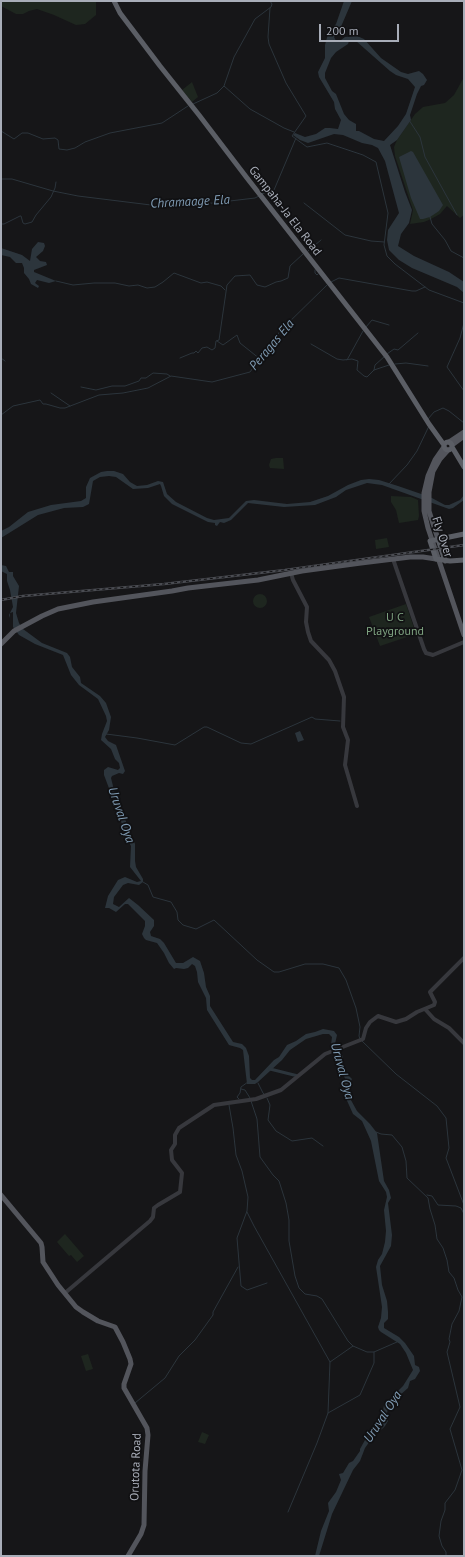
<!DOCTYPE html>
<html>
<head>
<meta charset="utf-8">
<style>
  body { margin:0 }
  #map { position:relative; width:465px; height:1557px; overflow:hidden; background:#161618; font-family:"PT Sans",sans-serif }
  canvas { display:block }
  .frame { position:absolute; inset:0; border:2px solid #a8adb8; pointer-events:none }
  .scale { position:absolute; left:319px; top:24px; width:80px; height:18px; box-sizing:border-box; border:2px solid #a8adb8; border-top:0; padding-left:5px; font-size:12px; line-height:14px; white-space:nowrap; color:#a8adb8; -webkit-text-stroke:3px #111113; paint-order:stroke }
</style>
</head>
<body>
<div id="map">
<canvas width="465" height="1557"></canvas>
<div class="frame"></div>
<div class="scale">200 m</div>
</div>
<script>
const ctx = document.querySelector('canvas').getContext('2d');
ctx.lineJoin = 'round';
function fillPath(path, color) {
  ctx.fillStyle = color;
  ctx.fill(path, 'evenodd');
}
function shape(rows) {
  const path = new Path2D();
  for (const r of rows) {
    if (r.length === 3) {
      path.moveTo(r[0] + r[2], r[1]);
      path.arc(r[0], r[1], r[2], 0, 2 * Math.PI);
      continue;
    }
    path.moveTo(r[0], r[1]);
    for (let i = 2; i < r.length; i += 2) path.lineTo(r[i], r[i + 1]);
  }
  return path;
}
function trace(path, color, width, dash) {
  ctx.strokeStyle = color;
  ctx.lineWidth = width;
  ctx.lineCap = dash ? 'butt' : 'round';
  ctx.setLineDash(dash || []);
  ctx.stroke(path);
}
function write(font, color, halo, rows, align = 'center') {
  ctx.font = font + ' "PT Sans",sans-serif';
  ctx.lineWidth = 3.5;
  ctx.setLineDash([]);
  ctx.textBaseline = 'middle';
  ctx.strokeStyle = halo;
  ctx.fillStyle = color;
  for (const [text, x, y, turn = 0] of rows) {
    ctx.save();
    ctx.translate(x, y);
    ctx.rotate((+turn || 0) * Math.PI / 180);
    ctx.textAlign = isNaN(turn) ? turn : align;
    if (halo) ctx.strokeText(text, 0, 0);
    ctx.fillText(text, 0, 0);
    ctx.restore();
  }
}
fillPath(shape([
  [1,1,96,1,96,15,85,24,76,25,54,15,37,9,29,11,23,14,16,14,1,6],
  [464,77,464,215,460,218,447,206,440,214,431,219,424,222,410,224,413,210,395,156,394,147,397,140,415,114,423,107,445,103,454,95],
  [192,82,198,97,192,102,182,90],
  [276,458,283,458,284,469,270,468,269,465,271,459],
  [391,496,411,497,418,500,419,516,418,520,399,523,396,510,391,502],
  [387,538,389,547,376,549,375,540],
  [260,601,7],
  [406,604,416,634,380,646,369,617],
  [65,1234,84,1256,77,1262,71,1255,69,1256,57,1242],
  [88,1354,93,1369,86,1371,81,1356],
  [202,1432,209,1435,205,1444,198,1442]
]), '#1e261f');
fillPath(shape([
  [344,1,352,1,340,29,334,37,336,41,341,40,345,37,357,36,364,39,381,58,401,72,408,74,419,71,423,74,427,80,424,85,421,86,417,94,410,115,411,120,397,140,390,145,405,192,412,210,409,223,401,234,398,246,414,256,449,272,464,282,464,293,457,287,412,268,399,260,389,250,387,240,388,230,399,213,385,161,378,148,372,145,362,143,343,135,334,134,308,143,300,140,293,135,295,133,305,137,316,134,325,128,330,128,338,129,341,120,335,109,334,102,319,77,318,72,325,58,325,45,328,34,336,24],
  [349,41,356,41,390,71,396,75,408,79,415,87,406,114,398,126,384,141,374,139,359,131,356,131,356,124,349,120,344,114,336,94,332,91,325,78,325,73,331,58,336,52,348,44],
  [411,151,413,152,443,205,439,211,430,217,423,219,420,219,411,198,399,157],
  [38,242,44,243,45,246,43,251,36,257,40,261,46,262,47,265,34,270,34,272,56,281,49,283,37,280,35,283,39,286,38,288,31,284,29,279,24,273,24,268,22,263,16,263,10,257,1,255,1,248,22,255,30,261,32,249],
  [107,471,114,471,123,474,130,482,137,486,147,485,158,481,163,482,167,494,176,502,207,518,214,520,229,518,246,501,254,500,287,504,310,502,328,496,348,485,361,480,369,479,379,480,398,486,430,497,445,505,449,505,460,500,464,495,464,500,453,508,449,509,382,485,367,483,346,490,336,497,315,505,284,507,248,503,231,520,224,523,220,522,217,526,215,525,215,523,208,522,172,504,164,496,161,486,160,484,148,488,133,489,116,477,109,476,100,477,93,481,89,504,83,507,64,508,38,515,1,538,1,531,9,527,28,512,51,505,81,501,86,498,86,487,90,478,101,472],
  [1,565,6,566,9,572,13,572,13,576,19,586,16,613,19,623,23,629,42,643,67,653,70,657,72,667,80,677,81,683,100,696,106,703,111,717,109,730,105,737,108,741,116,745,125,771,123,774,119,773,112,776,111,778,115,794,135,844,135,861,136,867,143,879,143,882,139,885,128,883,123,885,114,897,113,904,119,907,129,898,138,905,154,920,154,926,150,932,151,936,160,939,164,943,176,963,183,963,193,957,200,961,204,973,206,987,210,996,210,1006,233,1042,242,1044,246,1048,249,1056,250,1078,252,1080,255,1080,274,1060,279,1057,287,1045,296,1041,306,1034,315,1032,323,1029,334,1031,337,1035,335,1044,337,1048,343,1056,343,1070,352,1079,346,1091,357,1111,370,1124,377,1133,384,1181,389,1190,391,1198,388,1203,392,1235,391,1246,380,1266,382,1285,387,1301,388,1312,388,1319,384,1323,384,1328,399,1337,405,1343,414,1356,415,1365,419,1367,420,1371,415,1379,410,1381,408,1388,399,1396,388,1409,386,1417,388,1421,385,1426,381,1430,377,1431,365,1448,360,1461,353,1470,332,1514,319,1556,315,1556,321,1531,329,1511,328,1503,336,1492,341,1480,339,1474,343,1473,349,1463,353,1461,360,1451,360,1449,370,1431,381,1423,384,1405,403,1386,413,1370,406,1353,400,1344,381,1332,379,1330,378,1327,381,1318,382,1307,376,1267,378,1260,382,1254,385,1242,386,1231,384,1210,387,1197,386,1192,379,1181,371,1141,362,1121,353,1114,344,1094,342,1090,346,1080,338,1066,337,1058,331,1045,332,1037,329,1034,323,1034,306,1039,290,1050,282,1060,258,1082,255,1084,247,1084,243,1050,240,1048,229,1045,207,1010,206,998,198,982,197,972,195,966,192,964,188,968,184,969,176,968,174,969,169,963,164,953,157,943,146,940,144,938,142,934,145,926,145,921,128,904,125,904,116,912,109,908,105,908,108,896,118,880,125,877,137,882,141,881,130,867,131,846,126,837,119,815,104,775,104,770,108,767,118,770,120,768,119,763,115,759,111,749,101,740,102,734,107,721,106,716,98,699,79,685,71,675,63,655,35,644,19,635,13,627,13,612,10,613,10,618,9,615,13,607,10,590,7,581,7,574,1,571],
  [300,731,304,740,298,742,295,733]
]), '#2c353c');
trace(shape([
  [270,8,268,37,269,44,286,83,306,116,292,136,307,147,327,143,363,155,376,162,388,213,384,245,387,256,395,264,429,290,464,303],
  [224,86,234,57,255,19,271,7,272,4,270,1],
  [193,104,217,93,224,86,250,109,284,128,294,132],
  [409,120,420,137,425,157,457,215],
  [1,131,14,139,22,133,28,133,43,139,55,138,58,140,59,149,67,150,75,148,85,142,110,133,162,123,188,106],
  [1,179,12,179,53,191,78,196,159,206,213,203,255,198,259,196],
  [261,194,274,190,296,138],
  [304,203,345,235,371,241,384,242],
  [430,217,432,224,445,240,451,251,464,258],
  [1,224,4,224,20,216,21,216,23,223,25,224,32,222,36,215,51,197,55,188,56,182],
  [308,251,321,240],
  [315,270,315,273,317,275,318,274],
  [56,281,73,285,94,283,115,283,129,286,138,285,147,288,155,287,163,282,174,273,201,283,207,282,221,286,225,290],
  [331,282,339,278,412,291,416,291,425,287],
  [464,323,460,338,447,367,464,391],
  [366,327,372,320,389,325],
  [217,341,223,345,237,335,240,343,260,359],
  [311,344,337,359,343,360,352,359,358,361,357,370,364,376,367,377,374,370,389,365],
  [387,354,394,349,398,350,418,333],
  [1,358,5,361],
  [180,358,192,353,194,353,196,351,198,353,202,348,207,347,212,350,215,348,216,341,219,340,227,285,235,276,250,275,257,285,265,287,276,282,281,281,288,278,290,266,303,254],
  [347,360,363,331],
  [395,364,406,363,428,366],
  [374,370,375,365,385,356],
  [81,387,96,390,112,386,125,386,139,381,141,378,146,378,153,373,167,374,170,376],
  [51,393,70,406],
  [1,415,13,406,40,400,43,404,46,404,60,408,65,408,99,395,123,393,148,388,171,376,212,382,250,372,281,330,327,285],
  [428,419,434,412,443,408,449,411,464,423],
  [389,484,407,465,417,451,429,426],
  [106,734,137,738,175,745,204,727,207,727,241,743,251,744,312,717,315,719,340,721],
  [143,882,148,885,153,897,171,902,177,912,178,920,183,925,196,929,214,920,257,960,274,972,279,972,305,964,323,964,339,968,346,980,356,1008,360,1027,359,1036,360,1039],
  [362,1041,396,1074,437,1106,446,1118,449,1148,446,1158,464,1205],
  [258,1083,263,1093,265,1095],
  [241,1089,245,1090,250,1098],
  [267,1098,270,1105,268,1120,276,1131,292,1141,312,1138,323,1146],
  [239,1099,237,1097,240,1093,241,1087,248,1082],
  [251,1101,257,1119,260,1157,273,1175,279,1181,286,1203,289,1220,289,1241,295,1276,299,1288,305,1294,317,1296,322,1299,348,1341,353,1346],
  [229,1105,233,1128,236,1155,242,1171,248,1197,247,1211,237,1238,241,1286,247,1290,267,1283],
  [376,1132,381,1134,392,1135,402,1147,406,1161,407,1178,428,1198,430,1209,435,1225,437,1239,443,1248,447,1260,449,1272,454,1278,458,1290,462,1297,459,1311,452,1324,449,1339,450,1342,447,1352,460,1407,450,1429,462,1470,455,1490,445,1503,445,1510,441,1521,439,1536,442,1546,446,1552,446,1556],
  [427,1195,432,1196,438,1205,456,1206,461,1208,464,1214],
  [247,1212,254,1226,330,1362,353,1346,367,1352,374,1352,397,1342],
  [135,1403,165,1378,179,1356,195,1340,213,1315,213,1312,238,1267],
  [328,1413,360,1395,374,1363,374,1352],
  [288,1512,317,1443,328,1413,330,1362]
]), '#2c353c', 1);
trace(shape([
  [270,1069,298,1076]
]), '#2c353c', 3);
trace(shape([
  [393,559,424,649,426,653,433,655,464,642],
  [291,573,293,580,307,607,306,622,308,632,311,641,329,660,335,671,344,697,343,727,348,740,345,765,357,806],
  [425,1009,434,1019,449,1028,464,1043],
  [65,1293,150,1221,153,1217,154,1208,158,1205,180,1192,182,1173,172,1160,171,1150,175,1144,175,1135,179,1128,214,1105,256,1099,281,1090,325,1054,363,1039,366,1028,370,1022,378,1016,396,1022,406,1019,417,1012,434,1005,435,1002,430,992,464,958]
]), '#37383d', 4);
trace(shape([
  [449,442,464,432],
  [452,445,464,436],
  [444,447,435,460,428,476,424,493,424,511,428,528,464,635],
  [433,471,429,492,429,511,438,539],
  [432,473,440,459,448,450],
  [1,644,14,631,42,616,58,609,93,602,172,591,188,588,258,580,302,571,361,563,410,557,423,557,436,559],
  [1,1195,41,1243,42,1247,43,1262,58,1285,76,1307,83,1312,98,1321,115,1327,123,1342,130,1359,131,1364,124,1384,124,1388,147,1428,148,1435,145,1471,144,1525,141,1534,128,1556]
]), '#53555c', 5);
trace(shape([
  [114,1,120,13,160,66,199,115,247,178,387,357,429,424,444,445],
  [448,446,4],
  [452,447,464,467],
  [464,534,430,541,436,559,450,561,464,560],
  [438,539,445,561]
]), '#5b5e65', 5);
const rail = shape([
  [1,600,23,596,164,584,285,570,464,545]
]);
trace(rail, '#4a4c52', 2.5);
trace(rail, '#111113', 1, [3]);
write('12px', '#a8adb8', '#111113', [
  ["Gampaha-Ja Ela Road",285,211,52],
  ["Fly Over",442,537,72],
  ["Orutota Road",136,1467,-88]
]);
write('12px', '#7fa381', '#111113', [
  ["U C",395,618],
  ["Playground",395,632]
]);
write('italic 13px', '#7f9bb3', '#111113', [
  ["Chramaage Ela",190,202,-3],
  ["Peragas Ela",272,345,-50],
  ["Uruval Oya",121,815,71],
  ["Uruval Oya",342,1071,75],
  ["Uruval Oya",383,1417,-57]
]);
</script>
</body>
</html>
